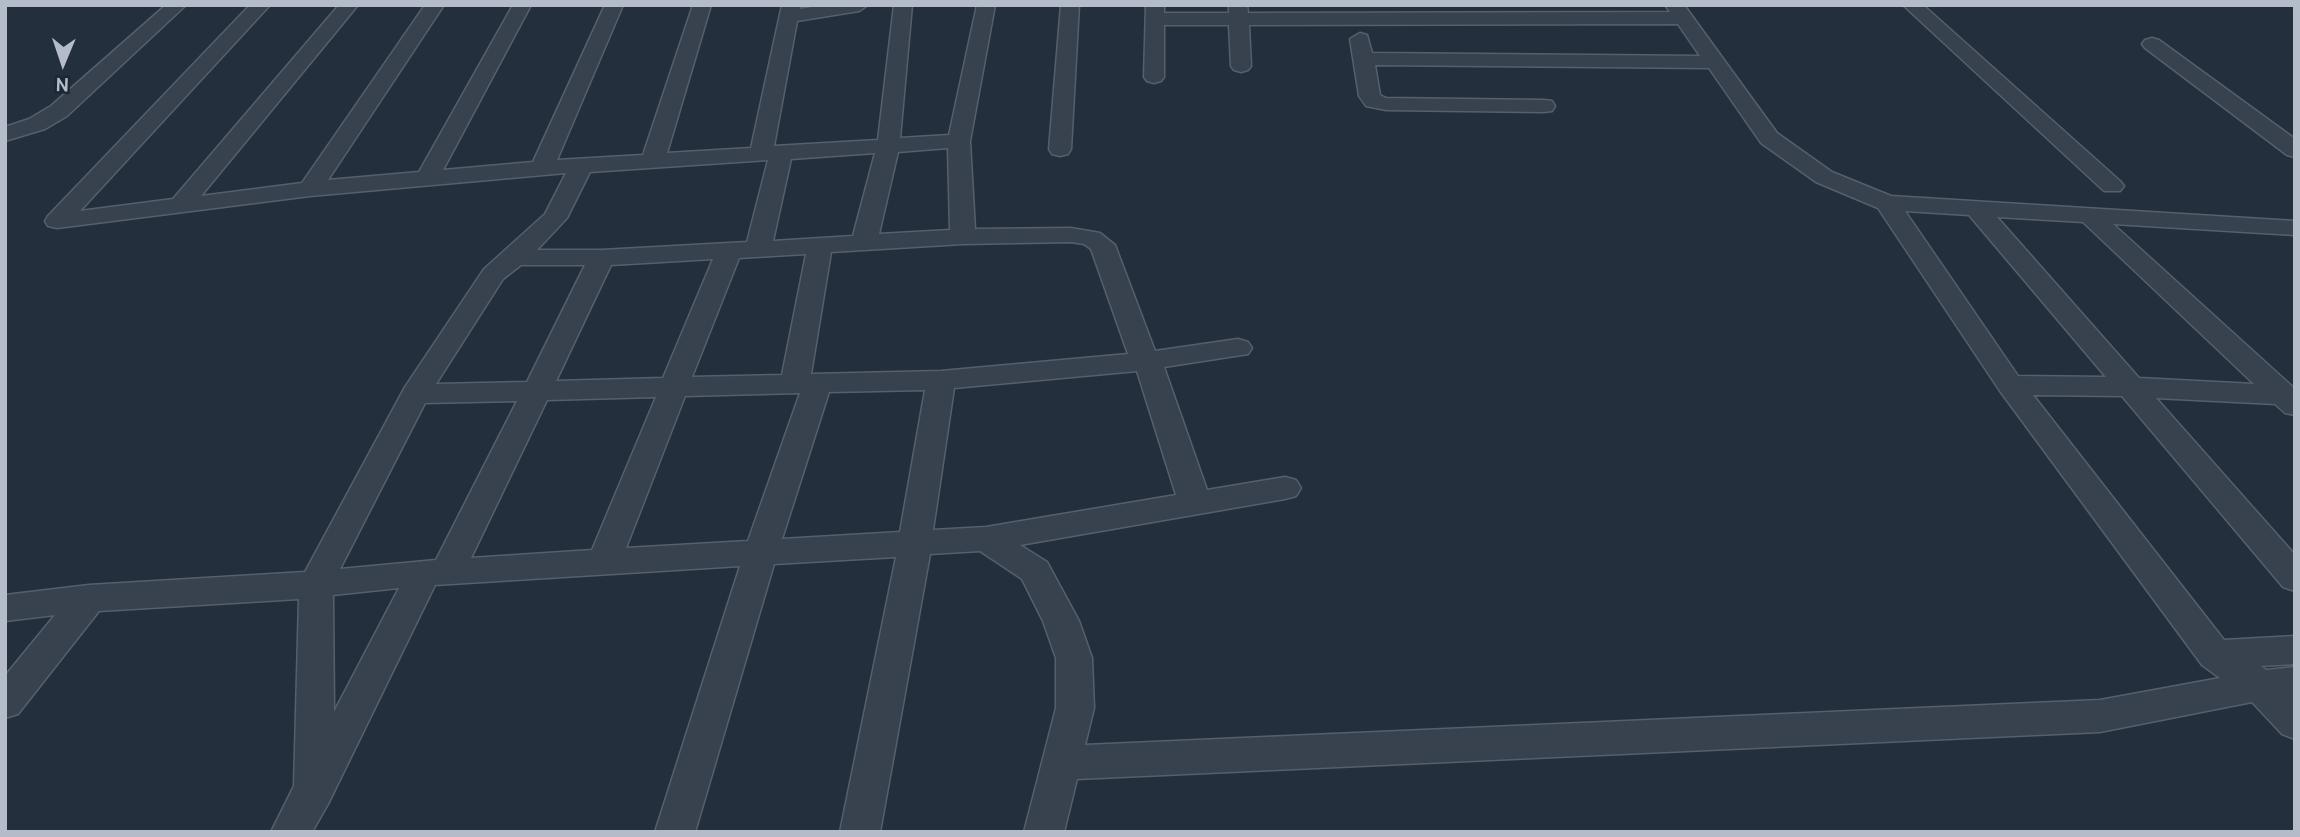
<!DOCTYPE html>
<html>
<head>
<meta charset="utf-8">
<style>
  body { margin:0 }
  #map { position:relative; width:2300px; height:837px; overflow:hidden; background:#242f3e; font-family:Cabin,sans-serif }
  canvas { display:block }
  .frame { position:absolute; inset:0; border:7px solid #b4bcc9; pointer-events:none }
  .north { position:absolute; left:28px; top:28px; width:70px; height:70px; -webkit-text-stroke:5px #1d2633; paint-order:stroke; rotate:182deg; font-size:19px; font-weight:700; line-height:28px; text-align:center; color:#b4bcc9 }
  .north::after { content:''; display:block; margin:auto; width:24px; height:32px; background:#b4bcc9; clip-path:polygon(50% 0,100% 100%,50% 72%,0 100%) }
</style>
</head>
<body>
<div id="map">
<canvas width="2300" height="837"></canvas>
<div class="frame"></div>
<div class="north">N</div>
</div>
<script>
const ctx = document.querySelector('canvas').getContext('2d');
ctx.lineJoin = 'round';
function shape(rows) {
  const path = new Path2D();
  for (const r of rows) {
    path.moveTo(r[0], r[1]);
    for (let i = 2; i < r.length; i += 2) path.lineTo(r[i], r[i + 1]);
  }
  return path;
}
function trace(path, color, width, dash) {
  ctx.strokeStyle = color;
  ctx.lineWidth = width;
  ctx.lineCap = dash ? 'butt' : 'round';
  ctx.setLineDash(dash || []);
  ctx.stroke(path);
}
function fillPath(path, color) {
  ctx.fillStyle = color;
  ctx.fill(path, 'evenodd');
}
const street = shape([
  [166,5,186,5,67,116,45,129,5,141,5,127,29,119,51,106,166,5],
  [250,5,270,5,80,211,173,199,339,5,358,5,201,196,302,183,425,5,444,5,328,180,419,172,513,5,531,5,443,170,533,162,605,5,623,5,557,160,643,155,693,5,711,5,667,153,751,148,782,5,800,5,800,9,824,5,868,5,859,11,797,21,774,146,878,140,894,5,912,5,900,138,949,135,977,5,995,5,970,141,975,229,1071,228,1100,233,1115,245,1155,351,1238,339,1248,342,1252,348,1248,354,1164,367,1207,490,1285,477,1296,480,1301,488,1296,496,1285,499,1020,545,1047,562,1079,621,1092,658,1094,708,1085,745,2100,700,2220,678,2202,665,2000,391,1878,208,1816,182,1761,143,1709,68,1375,65,1380,95,1386,98,1544,100,1552,101,1555,106,1552,111,1544,112,1386,110,1366,106,1359,96,1350,39,1360,33,1367,35,1372,53,1700,56,1678,24,1249,25,1251,66,1248,70,1241,72,1234,70,1231,66,1229,25,1164,25,1164,77,1161,81,1154,83,1147,81,1144,77,1146,5,1164,5,1164,13,1229,13,1229,5,1247,5,1248,13,1670,12,1665,5,1684,5,1777,133,1832,172,1891,196,2295,221,2295,235,2113,224,2295,389,2295,415,2285,413,2275,404,2156,398,2295,555,2295,591,2283,587,2122,396,2033,395,2224,640,2295,636,2295,664,2261,666,2266,670,2295,667,2295,739,2282,734,2252,702,2100,732,1077,779,1064,832,1024,832,1056,708,1056,658,1043,621,1022,579,980,551,930,554,880,832,840,832,896,557,774,564,695,832,655,832,740,566,435,585,328,804,312,832,271,832,294,786,299,599,99,611,18,714,5,718,5,676,55,615,5,621,5,595,89,585,305,572,405,387,484,269,545,214,566,173,310,196,57,228,48,226,45,221,48,216,250,5],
  [948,148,950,230,879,234,898,152,948,148],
  [875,153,853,236,773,241,791,159,875,153],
  [768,160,747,242,602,250,537,250,567,218,590,172,768,160],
  [1905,211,1969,215,2106,377,2018,376,1905,211],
  [1997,217,2083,222,2254,384,2139,378,1997,217],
  [1071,242,1084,244,1091,249,1128,354,941,371,811,374,831,252,963,244,1071,242],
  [806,254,782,375,692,377,739,258,806,254],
  [713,259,663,378,556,381,611,265,713,259],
  [521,265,585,265,527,382,436,384,503,279,521,265],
  [1137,371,1176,495,986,527,933,530,954,388,1137,371],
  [925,390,900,532,782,539,829,392,925,390],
  [800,393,748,541,626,548,685,396,800,393],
  [656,397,592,550,471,558,547,400,656,397],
  [517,401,436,560,340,569,425,403,517,401],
  [399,588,334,712,333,595,399,588],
  [1061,5,1079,5,1071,149,1068,154,1060,156,1052,154,1049,149,1061,5],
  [1903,5,1923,5,2120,181,2124,186,2120,191,2104,191,1903,5],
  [2152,38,2159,40,2295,139,2295,157,2287,155,2145,48,2142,44,2145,40,2152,38]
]);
trace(street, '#565f6c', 3);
fillPath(street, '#38414e');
</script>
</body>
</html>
